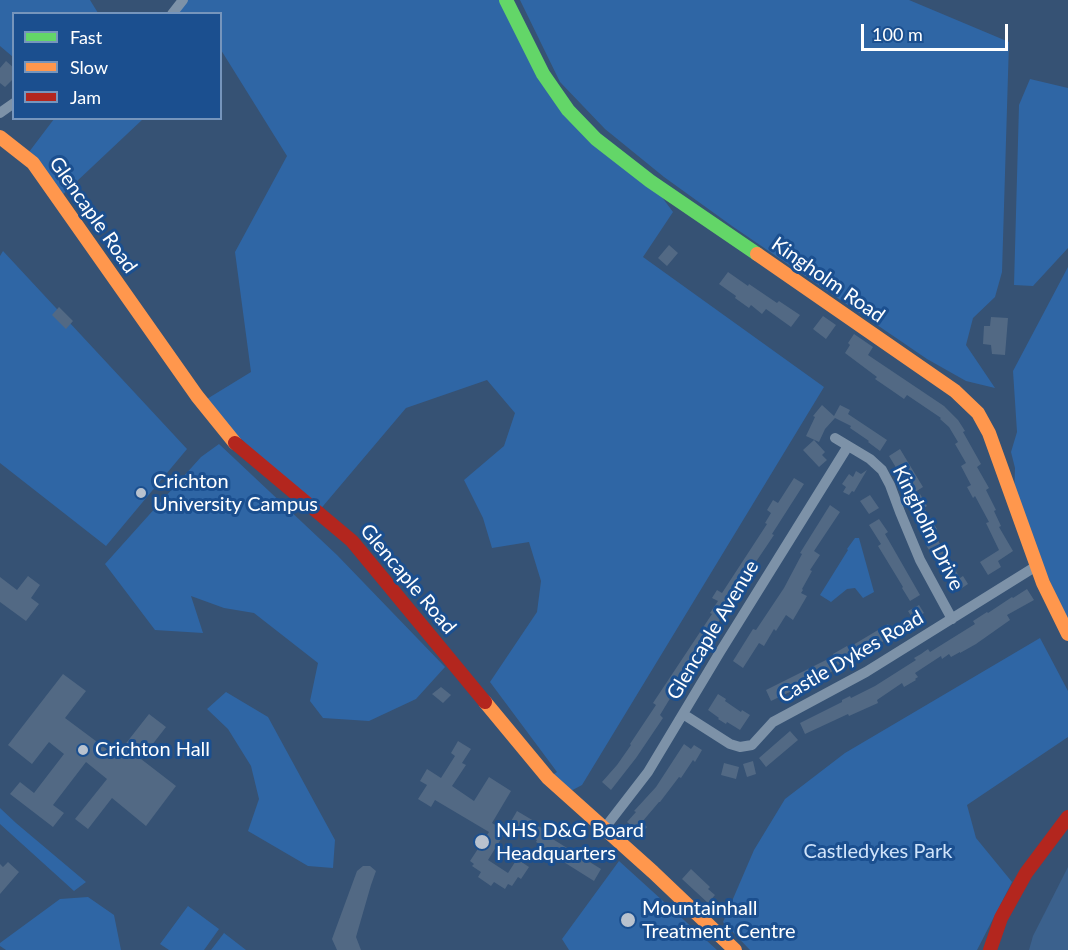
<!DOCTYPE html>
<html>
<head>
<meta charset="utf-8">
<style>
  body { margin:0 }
  #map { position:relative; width:1068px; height:950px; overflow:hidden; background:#365274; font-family:Lato,sans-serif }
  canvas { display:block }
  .legend { position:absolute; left:12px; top:12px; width:210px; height:108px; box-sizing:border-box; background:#1b4f8f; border:2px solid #7695bc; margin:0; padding:8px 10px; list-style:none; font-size:18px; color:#fff }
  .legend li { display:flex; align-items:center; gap:12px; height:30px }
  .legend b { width:30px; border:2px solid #7695bc }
  .scale { position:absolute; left:861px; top:24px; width:147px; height:27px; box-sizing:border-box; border:3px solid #fff; border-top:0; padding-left:8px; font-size:18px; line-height:21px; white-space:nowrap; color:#fff; -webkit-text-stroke:4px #1b4f8f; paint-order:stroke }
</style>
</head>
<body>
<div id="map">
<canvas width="1068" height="950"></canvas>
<ul class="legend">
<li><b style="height:8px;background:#63d668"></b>Fast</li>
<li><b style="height:8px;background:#ff974d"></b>Slow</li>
<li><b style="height:8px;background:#b3261e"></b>Jam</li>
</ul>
<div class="scale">100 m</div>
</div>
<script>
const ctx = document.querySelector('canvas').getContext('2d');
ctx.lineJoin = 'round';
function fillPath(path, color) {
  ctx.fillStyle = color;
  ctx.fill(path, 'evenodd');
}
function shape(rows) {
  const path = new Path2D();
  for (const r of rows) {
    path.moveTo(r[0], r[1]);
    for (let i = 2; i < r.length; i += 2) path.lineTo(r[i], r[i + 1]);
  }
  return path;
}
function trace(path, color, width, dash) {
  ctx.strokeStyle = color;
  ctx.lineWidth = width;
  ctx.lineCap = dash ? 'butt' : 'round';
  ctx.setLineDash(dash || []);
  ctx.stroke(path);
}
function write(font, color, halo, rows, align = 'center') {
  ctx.font = font + ' Lato,sans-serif';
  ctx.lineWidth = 6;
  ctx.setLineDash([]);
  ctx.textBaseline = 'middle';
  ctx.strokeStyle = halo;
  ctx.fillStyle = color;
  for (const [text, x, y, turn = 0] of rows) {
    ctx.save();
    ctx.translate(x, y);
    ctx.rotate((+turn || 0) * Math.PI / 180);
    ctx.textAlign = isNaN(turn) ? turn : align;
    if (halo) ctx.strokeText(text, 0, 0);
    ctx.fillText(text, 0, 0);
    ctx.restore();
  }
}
fillPath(shape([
  [0,0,90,0,98,13,14,14,13,57,0,46],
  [183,0,506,0,568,110,650,181,673,212,643,257,824,387,582,785,565,794,548,778,557,772,490,682,537,612,541,581,529,542,492,548,483,518,464,480,504,446,515,413,487,380,406,408,318,512,202,402,251,372,235,252,287,156,221,50,220,14,172,14],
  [520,0,909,0,1009,42,1002,272,995,297,973,318,966,345,995,388,966,381,927,359,732,226,664,177,605,129,560,82],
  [1030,79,1068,88,1068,248,1033,286,1014,285,1019,105],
  [54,119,143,119,58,199,29,152],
  [3,251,187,449,106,546,0,463,0,256],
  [1068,267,1068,623,1014,498,1015,468,1011,452,1017,432,1013,371],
  [219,444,337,555,445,667,416,699,369,721,323,718,310,701,318,663,254,613,224,608,191,596,203,633,155,630,105,564,201,457],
  [855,538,859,538,874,592,863,598,855,588,847,589,831,602,820,595,848,550,847,549],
  [1040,638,1068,691,1068,737,967,805,976,838,1012,882,977,950,750,950,723,922,754,850,785,799,845,753],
  [226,692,268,717,335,840,333,868,308,866,248,831,259,799,251,766,228,729,207,709],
  [0,808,16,823,86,882,74,891,0,824],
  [619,861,717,950,569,950,562,939],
  [88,897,114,915,121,950,6,950,0,946,0,943,60,899],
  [188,906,219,929,204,950,169,950,160,944],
  [224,933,246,950,211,950]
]), '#2f66a5');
fillPath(shape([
  [1068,867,1068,950,1029,950,1033,936]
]), '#3b618d');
fillPath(shape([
  [6,61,14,68,14,78,5,87,0,83,0,68],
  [669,245,678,253,667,266,658,258],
  [728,272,748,286,749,284,777,303,779,301,800,315,791,327,766,309,762,314,751,305,749,308,735,298,736,296,719,284],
  [59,307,73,321,66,329,52,315],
  [823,316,836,325,826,339,813,329],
  [991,317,1008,318,1005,355,992,354,991,345,983,344,984,326,990,326],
  [854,334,873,347,868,355,944,406,958,420,965,431,963,432,981,464,977,467,989,488,986,490,996,510,994,511,1001,526,999,527,1013,551,998,561,1001,567,988,575,980,562,999,550,986,523,989,522,975,496,973,498,967,487,971,485,961,466,966,463,955,444,958,442,949,427,940,419,941,418,907,395,904,399,894,392,875,379,877,377,845,353,850,345,848,343],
  [822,405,834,416,840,405,850,410,848,414,887,440,880,451,868,442,869,441,850,428,851,426,835,418,825,429,819,442,806,436,815,417,813,416],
  [814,440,825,452,822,455,827,460,819,467,803,450],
  [900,449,923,487,912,494,889,456],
  [867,470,854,492,852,491,849,495,843,492,846,487,842,484,849,474,853,477,856,471,861,474],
  [794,478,804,484,772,534,774,535,735,593,701,653,683,677,660,715,663,718,636,758,611,790,602,782,617,765,631,745,630,744,656,705,653,703,712,614,710,613,718,601,712,598,717,590,722,593,767,524,765,523,771,513,767,510,773,500,778,503],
  [920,494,927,506,924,508,937,529,933,532,960,578,963,576,968,584,956,592,947,578,946,578,926,545,930,543,918,523,921,521,908,501],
  [870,495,879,508,869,514,860,501],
  [830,505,840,512,814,551,820,555,810,570,812,571,802,589,803,590,801,593,807,596,793,620,786,615,776,631,774,629,764,646,759,643,743,668,733,661,753,629,756,630,784,588,802,554,800,553],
  [879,519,888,532,885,534,920,595,910,601,902,588,903,587,878,546,881,544,869,525],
  [28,576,40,585,31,598,39,604,26,621,0,602,0,577,17,590],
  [1027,589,1034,600,1007,615,1010,620,976,644,960,653,960,652,951,657,949,654,942,659,941,656,915,673,918,677,915,679,916,680,904,687,902,683,877,700,878,703,849,716,848,714,805,734,800,723,842,702,842,700,850,696,851,698,875,686,916,660,914,658,921,654,928,649,930,652,975,624,973,621,987,612,988,613,1012,597,1013,598],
  [919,605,924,613,913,619,908,611],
  [888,624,894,634,875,647,861,655,860,653,832,668,833,671,771,701,766,690,834,656,833,654,847,646,848,648],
  [63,674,86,691,65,718,116,756,149,714,166,727,141,759,176,786,146,826,112,798,88,829,75,819,107,779,86,762,53,805,64,813,53,827,10,794,20,782,34,793,64,754,49,742,32,764,8,745],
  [441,687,451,695,443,703,432,694],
  [718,694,726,699,725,701,741,712,742,710,750,715,740,730,727,722,726,724,718,719,719,718,708,710],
  [790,731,798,740,766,767,759,758],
  [458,741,471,749,462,763,466,765,452,786,474,801,489,777,511,791,492,823,506,831,488,860,508,873,517,859,529,867,521,879,518,877,512,886,508,884,505,889,494,882,491,886,478,877,481,872,472,866,474,864,470,861,489,832,435,800,431,807,418,799,427,785,420,781,427,769,441,778,455,756,451,753],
  [684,744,691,749,694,745,702,750,695,762,693,760,681,778,679,777,660,802,659,802,642,822,647,827,638,838,630,831,633,827,627,822,636,812,634,811,656,787],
  [753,761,756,774,747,777,743,764],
  [724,763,739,767,736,779,721,775],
  [517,811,539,824,538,826,545,830,544,832,552,837,551,838,601,869,594,881,543,849,544,847,536,842,537,840,531,836,532,833,519,825,518,828,510,823],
  [8,862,19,872,0,894,0,864,3,867],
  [363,866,370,866,376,871,371,885,356,937,361,950,337,950,332,939,357,871],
  [691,869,710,887,708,889,715,895,708,903,682,879]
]), '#526984');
trace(shape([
  [172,14,183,0],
  [0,113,14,103],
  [835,438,870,459,882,470,890,485,900,512,920,560,952,619],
  [683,714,730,744,740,747,752,745,773,722,866,672,1038,565],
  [604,829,648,772,720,652,848,446]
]), '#7d92a8', 10);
trace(shape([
  [506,0,543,74,568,110,596,139,650,181,757,254]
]), '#63d668', 14);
trace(shape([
  [0,137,33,163,197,396,235,443],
  [757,254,955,391,978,413,989,433,1043,583,1068,634],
  [485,702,548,778,653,872,735,950]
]), '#ff974d', 14);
trace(shape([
  [235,443,352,541,485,702],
  [990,950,1001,918,1026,873,1068,817]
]), '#b3261e', 14);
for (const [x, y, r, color] of [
  [141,493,6,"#b9c2ce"],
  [83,750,6,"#b9c2ce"],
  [482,842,8,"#b9c2ce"],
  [628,920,8,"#b9c2ce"]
]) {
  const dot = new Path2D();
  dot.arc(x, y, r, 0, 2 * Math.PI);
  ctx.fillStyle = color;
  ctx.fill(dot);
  trace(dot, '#1b4f8f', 2);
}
write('20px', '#fff', '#1b4f8f', [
  ["Glencaple Road",93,215,55],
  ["Kingholm Road",828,280,35],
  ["Kingholm Drive",928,528,64],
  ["Glencaple Road",408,579,50],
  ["Glencaple Avenue",713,630,-59],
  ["Castle Dykes Road",851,657,-30]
]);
write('20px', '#fff', '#1b4f8f', [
  ["Crichton",153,482],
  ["University Campus",153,505],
  ["Crichton Hall",95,750],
  ["NHS D&G Board",496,831],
  ["Headquarters",496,854],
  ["Mountainhall",642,909],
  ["Treatment Centre",642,932]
], 'left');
write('20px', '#cfe3fa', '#1b4f8f', [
  ["Castledykes Park",878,852]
]);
</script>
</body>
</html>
